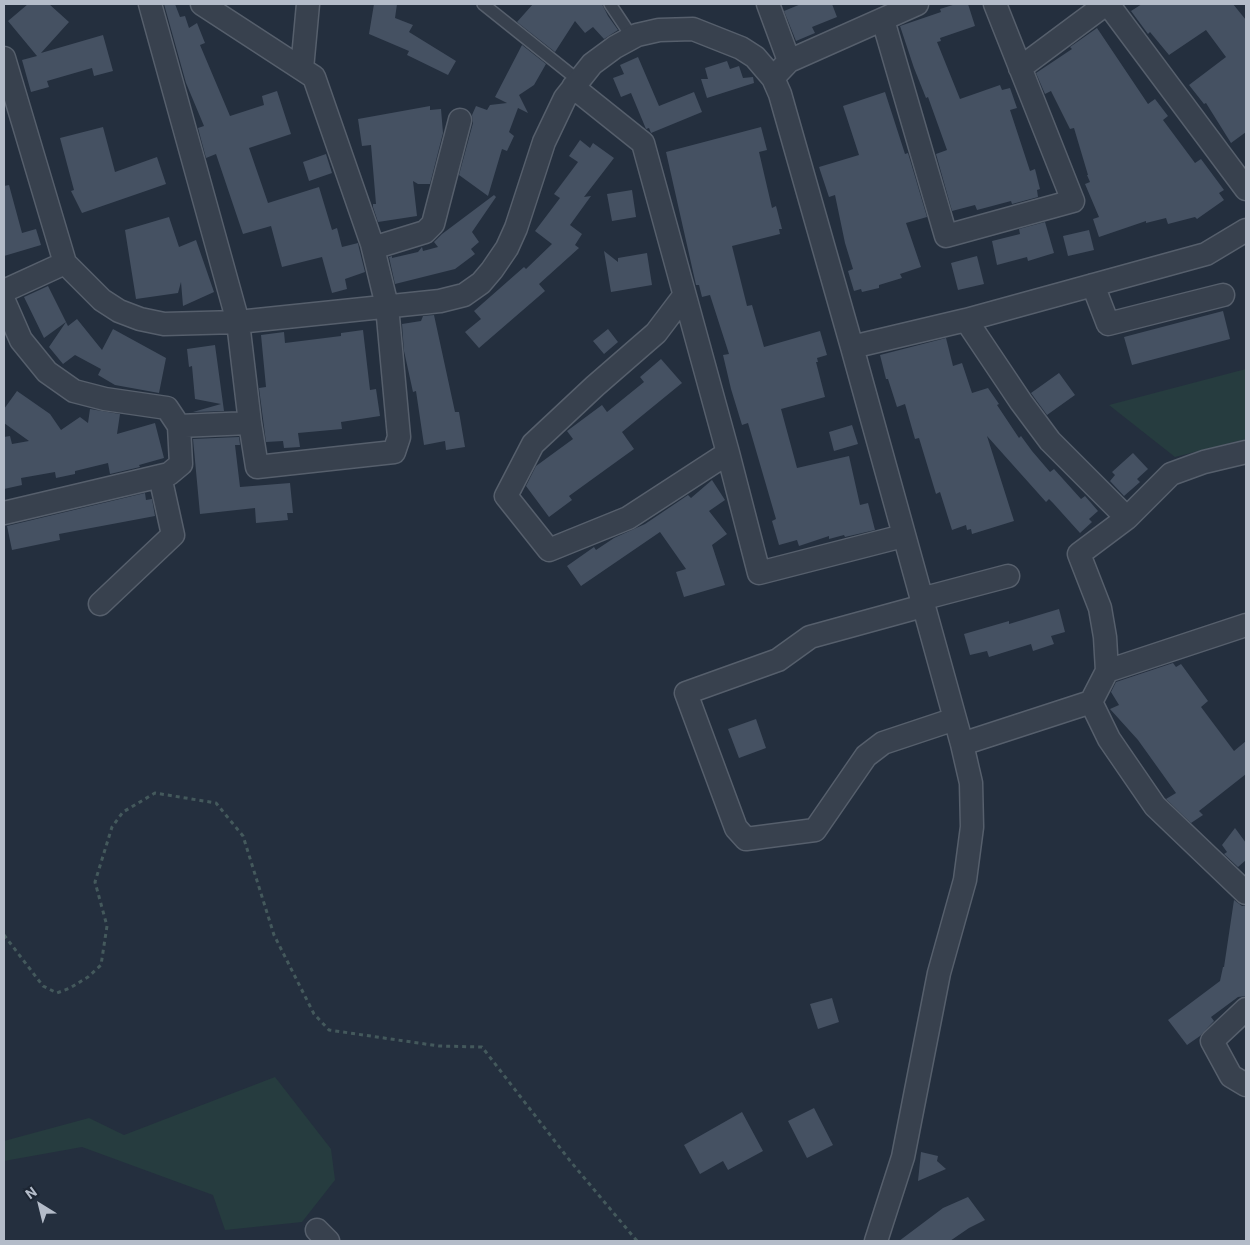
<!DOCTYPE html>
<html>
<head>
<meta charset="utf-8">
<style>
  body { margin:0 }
  #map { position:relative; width:1250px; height:1245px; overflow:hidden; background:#242f3e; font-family:Roboto,sans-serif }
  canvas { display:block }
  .frame { position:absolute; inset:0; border:5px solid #b4bcc9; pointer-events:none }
  .north { position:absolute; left:15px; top:1180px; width:50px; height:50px; -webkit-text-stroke:4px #1d2633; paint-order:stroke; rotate:324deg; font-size:14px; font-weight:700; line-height:20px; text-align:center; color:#b4bcc9 }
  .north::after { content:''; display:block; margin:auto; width:18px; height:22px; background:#b4bcc9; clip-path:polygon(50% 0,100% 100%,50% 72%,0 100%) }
</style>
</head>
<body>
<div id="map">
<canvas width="1250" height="1245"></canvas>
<div class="frame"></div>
<div class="north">N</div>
</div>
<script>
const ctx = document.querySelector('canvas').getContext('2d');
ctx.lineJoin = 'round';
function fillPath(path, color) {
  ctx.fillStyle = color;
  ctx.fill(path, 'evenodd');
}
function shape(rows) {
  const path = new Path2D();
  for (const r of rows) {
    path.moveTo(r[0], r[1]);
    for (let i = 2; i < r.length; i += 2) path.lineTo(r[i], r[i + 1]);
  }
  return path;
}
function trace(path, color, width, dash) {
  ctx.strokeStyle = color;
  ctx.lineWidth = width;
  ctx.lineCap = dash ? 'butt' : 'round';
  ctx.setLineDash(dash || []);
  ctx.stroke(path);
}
fillPath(shape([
  [1246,369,1246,439,1175,457,1109,405],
  [275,1077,331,1149,335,1180,302,1222,225,1230,213,1195,82,1147,4,1161,4,1141,89,1118,124,1135]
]), '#263c3f');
fillPath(shape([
  [28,4,49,4,69,22,41,53,103,35,113,71,94,76,92,68,47,81,49,87,31,92,22,60,37,56,8,21],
  [164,4,175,4,180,17,185,16,189,28,197,23,205,43,200,45,230,116,264,105,262,96,277,91,291,134,249,148,268,203,319,187,332,230,337,228,342,247,358,243,359,248,365,272,345,279,347,289,332,293,322,257,282,267,271,226,243,234,216,154,206,158,198,128,204,126,186,83],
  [374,4,397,4,395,18,413,25,409,32,456,61,448,75,407,55,409,51,369,34],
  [533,4,602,4,608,16,618,30,604,39,593,27,585,33,575,21,555,52,517,22],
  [801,4,832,4,837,17,812,27,815,33,796,41,784,11],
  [956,4,968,4,975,26,940,38,941,41,937,42,960,99,1000,85,1002,90,1010,88,1017,108,1010,110,1030,171,1035,169,1040,189,1037,190,1038,197,1012,204,1011,201,977,210,975,205,952,211,936,154,947,150,928,97,926,98,914,68,900,26,941,12,940,9],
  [1142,4,1233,4,1246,20,1246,132,1231,143,1206,103,1204,104,1189,85,1226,57,1206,30,1169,55,1150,32,1148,34,1131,11],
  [1097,28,1148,104,1155,99,1168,116,1163,120,1195,163,1201,159,1224,190,1219,193,1224,200,1197,219,1195,217,1168,224,1166,218,1146,223,1146,221,1099,237,1093,219,1099,217,1085,184,1090,182,1087,175,1088,175,1074,128,1070,129,1051,91,1045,94,1036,73,1072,49,1070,47],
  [522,45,546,64,534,85,519,95,528,113,518,108,509,132,514,136,507,151,502,149,488,196,459,175,473,123,472,115,476,106,487,110,490,105,507,103,495,97],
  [638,57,659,106,694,92,702,112,651,133,649,128,646,129,631,93,621,97,613,78,624,74,620,65],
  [727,61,730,69,739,66,743,78,753,77,754,83,707,98,701,79,708,79,705,68],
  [885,92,905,154,908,153,911,163,927,217,906,223,921,267,900,274,902,278,879,285,879,288,862,292,861,289,854,291,848,271,853,269,845,243,835,195,829,197,819,167,859,155,843,106],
  [430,106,430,110,441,109,443,133,430,184,418,184,413,181,417,216,378,222,373,207,373,204,376,204,371,145,362,146,358,119],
  [103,127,115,172,157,157,166,184,82,213,71,191,74,190,60,138],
  [761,127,767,150,759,152,772,208,776,206,782,229,779,229,780,234,732,246,747,306,752,305,764,347,820,331,827,355,817,358,818,362,816,362,825,397,781,409,797,468,849,456,860,505,868,503,875,530,845,537,844,535,829,539,829,536,799,546,797,540,779,545,772,521,776,519,748,423,742,425,731,389,723,355,729,354,710,295,702,297,699,285,696,285,666,152],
  [580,140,590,148,593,143,614,158,584,197,591,196,570,225,582,234,575,245,579,248,539,284,545,291,479,348,465,332,481,319,474,311,524,267,526,269,552,244,535,231,560,198,554,194,578,162,569,156],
  [326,154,332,173,309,181,303,162],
  [9,185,22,233,36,229,41,245,4,256,4,186],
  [632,190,636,217,612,221,607,194],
  [494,195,496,197,472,232,479,242,471,249,475,254,455,269,395,284,389,257,392,256,392,258,418,252,422,247,423,251,438,247,434,242,442,234],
  [169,217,179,247,196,240,214,292,183,306,181,282,178,293,136,299,125,230],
  [1045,222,1054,253,1028,261,1027,257,997,265,992,241,1020,234,1019,229],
  [1089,230,1094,250,1068,256,1063,236],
  [604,251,618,262,618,258,647,253,652,285,611,292],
  [977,256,984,284,958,290,951,263],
  [48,286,66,322,44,338,24,297],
  [1223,311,1230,339,1132,365,1124,337],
  [434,315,455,412,459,412,465,447,446,450,445,441,424,445,416,391,413,392,404,351,402,324,421,321,423,316],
  [77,319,102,350,113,329,166,358,159,393,115,385,98,375,101,369,75,355,63,364,49,347,66,322,68,326],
  [608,329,618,342,604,354,593,341],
  [363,330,370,390,376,389,380,416,341,422,342,429,298,433,300,447,284,448,283,441,266,442,259,388,266,387,261,335,284,332,285,343,341,336,341,333],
  [946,338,953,366,962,363,972,393,988,388,999,404,997,405,1019,438,1021,436,1032,451,1050,472,1054,469,1081,499,1085,496,1098,511,1089,519,1092,522,1080,533,1053,503,1049,499,1046,502,987,436,1014,521,972,534,971,529,967,530,966,525,952,530,940,492,936,494,919,438,915,439,905,404,897,407,888,379,886,379,880,355],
  [215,345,224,411,193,412,221,404,195,399,192,366,189,367,187,349],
  [661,359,682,383,622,432,634,449,569,496,572,500,549,517,526,486,536,466,573,439,567,431,602,405,607,412,644,382,640,377],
  [1059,373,1075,395,1047,415,1031,393],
  [17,391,50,414,61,430,80,417,88,423,90,409,120,414,117,434,155,423,164,458,139,465,140,467,110,474,108,463,75,471,75,474,56,478,55,472,21,478,22,485,4,489,4,437,10,436,12,444,29,441,4,423,4,409],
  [852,425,858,444,834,451,829,432],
  [239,437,240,445,235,445,240,487,290,483,293,513,287,513,288,520,256,523,255,508,200,514,193,439],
  [1133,453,1148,469,1137,479,1140,482,1124,496,1110,481,1115,475,1112,472],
  [712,480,725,500,709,511,727,534,712,545,725,585,684,597,676,572,686,569,660,532,581,586,567,566,594,547,596,550,614,538,645,524,688,495,691,498],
  [145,493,146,500,152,499,155,516,59,534,60,540,12,550,7,526],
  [1059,609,1065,632,1051,636,1054,644,1033,651,1031,644,989,657,987,651,970,655,964,634,1009,621,1009,624],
  [1173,663,1176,667,1181,664,1208,701,1201,707,1234,751,1246,741,1246,774,1199,811,1203,815,1191,823,1166,799,1176,793,1138,740,1110,709,1119,705,1111,692,1116,682],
  [756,719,766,748,739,758,728,729],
  [1235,828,1246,843,1246,860,1238,867,1224,854,1227,852,1222,845],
  [1234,900,1242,906,1246,906,1246,996,1238,997,1211,1017,1214,1021,1200,1036,1187,1045,1168,1020,1220,981,1223,967,1224,967],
  [832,998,839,1022,818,1029,810,1004],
  [814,1108,833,1145,807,1158,788,1121],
  [742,1112,763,1151,728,1170,723,1161,700,1174,684,1145],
  [921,1152,938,1156,937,1161,946,1169,918,1181],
  [968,1197,985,1220,969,1228,950,1241,899,1241,943,1208]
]), '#455162');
const lane = shape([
  [483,4,578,80],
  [610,4,632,37]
]);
const street = shape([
  [150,4,238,322,250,423,257,467,394,452,399,437,387,306,372,244,314,77,202,4],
  [768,4,789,61],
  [1108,4,1246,189],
  [883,20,946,236,1073,201,995,4],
  [4,58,65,263,102,300,119,311,140,319,164,324,238,322,440,301,464,295,481,283,492,270,507,248,516,228,544,142,565,98,592,64,615,47,637,35,659,30,693,29,741,48,755,57,773,78,780,94,852,347,962,744,971,783,972,827,965,880,939,973,903,1157,876,1241],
  [1020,68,1106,4],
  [302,69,308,4],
  [773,78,789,61,917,4],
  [573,87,643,143,728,453,759,573,903,536],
  [373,248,425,232,433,224,460,120],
  [1093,285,1108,324,1223,295],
  [4,291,65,263],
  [684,296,656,333,595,386,533,444,506,496,549,550,628,518,728,453],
  [4,301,21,340,47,372,74,391,105,399,167,408,179,426,181,464,169,474,4,513],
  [966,320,1021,402,1050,441,1127,518],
  [852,347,966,320,1206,254,1246,230],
  [179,426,250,423],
  [921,599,1008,576],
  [100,604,173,535,160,476],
  [923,606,810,637,778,660,686,693,736,828,746,839,815,830,866,756,883,743,955,719],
  [1107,671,1246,625],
  [1091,702,1107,671,1105,637,1100,608,1079,554,1127,518,1171,474,1204,462,1246,452],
  [962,744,1091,702,1109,739,1155,806,1246,893],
  [1246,1009,1212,1041,1231,1076,1246,1085],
  [317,1230,328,1241]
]);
trace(lane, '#565f6c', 14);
trace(street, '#565f6c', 25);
trace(shape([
  [4,935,43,986,57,993,70,988,88,977,101,965,107,926,95,882,112,827,123,812,155,793,216,803,243,836,274,935,314,1014,329,1030,439,1046,482,1047,571,1162,637,1241]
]), '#44595c', 3, [4, 4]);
trace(lane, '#38414e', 11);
trace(street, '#38414e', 22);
</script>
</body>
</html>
